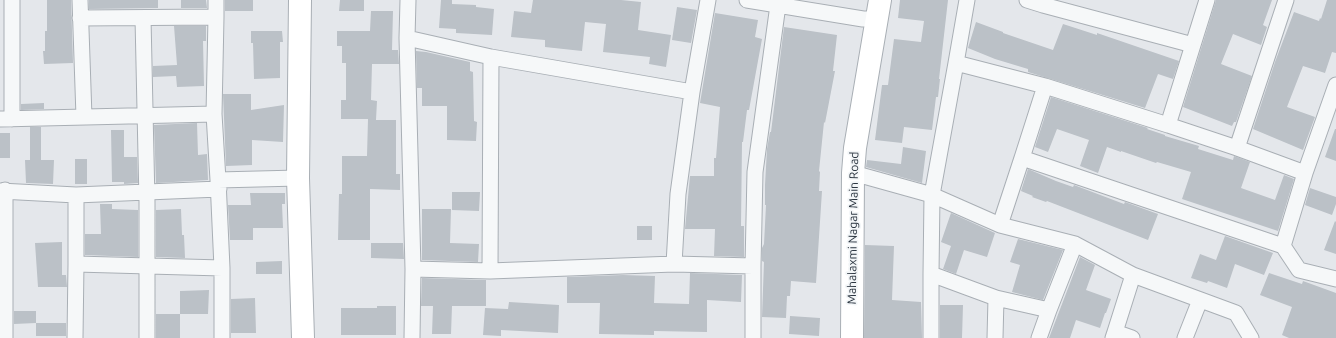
<!DOCTYPE html>
<html>
<head>
<meta charset="utf-8">
<style>
  body { margin:0 }
  canvas { display:block; background:#e4e7eb }
</style>
</head>
<body>
<canvas width="1336" height="338"></canvas>
<script>
const ctx = document.querySelector('canvas').getContext('2d');
ctx.lineJoin = 'round';
function fillPath(path, color) {
  ctx.fillStyle = color;
  ctx.fill(path, 'evenodd');
}
function shape(rows) {
  const path = new Path2D();
  for (const r of rows) {
    path.moveTo(r[0], r[1]);
    for (let i = 2; i < r.length; i += 2) path.lineTo(r[i], r[i + 1]);
  }
  return path;
}
function trace(path, color, width, dash) {
  ctx.strokeStyle = color;
  ctx.lineWidth = width;
  ctx.lineCap = dash ? 'butt' : 'round';
  ctx.setLineDash(dash || []);
  ctx.stroke(path);
}
function write(font, color, halo, rows, align = 'center') {
  ctx.font = font + ' Ubuntu,sans-serif';
  ctx.lineWidth = 3.5;
  ctx.setLineDash([]);
  ctx.textBaseline = 'middle';
  ctx.strokeStyle = halo;
  ctx.fillStyle = color;
  for (const [text, x, y, turn = 0] of rows) {
    ctx.save();
    ctx.translate(x, y);
    ctx.rotate((+turn || 0) * Math.PI / 180);
    ctx.textAlign = isNaN(turn) ? turn : align;
    if (halo) ctx.strokeText(text, 0, 0);
    ctx.fillText(text, 0, 0);
    ctx.restore();
  }
}
fillPath(shape([
  [47,0,71,0,73,63,44,64,43,51,45,51,45,31,47,31],
  [89,0,158,0,158,8,89,9],
  [181,0,206,0,207,8,181,8],
  [225,0,253,0,253,11,225,11],
  [340,0,364,0,364,11,339,11],
  [441,0,452,0,452,4,476,5,476,7,494,9,492,35,456,33,456,29,439,28],
  [533,0,621,0,641,2,638,30,671,35,666,67,649,64,650,57,603,52,606,24,585,22,582,51,545,47,545,40,511,37,514,11,531,13],
  [900,0,948,0,939,79,940,79,938,97,936,97,932,130,904,127,902,143,875,140,882,85,888,85,894,39,921,42,924,21,898,18],
  [1216,0,1272,0,1263,25,1267,27,1261,45,1233,34,1221,64,1252,76,1236,122,1234,122,1232,126,1183,107],
  [1327,0,1336,0,1336,53,1332,52,1325,73,1303,66,1287,107,1315,117,1303,150,1253,129,1275,62,1294,12,1319,21,1320,18,1321,19],
  [677,7,697,10,691,43,672,40],
  [371,11,393,11,392,50,398,50,399,64,372,64,371,100,377,101,376,120,396,120,396,174,400,174,400,190,370,189,370,240,338,240,339,194,342,194,342,156,367,156,368,119,341,119,341,100,346,100,346,63,342,63,342,46,337,46,337,31,370,31],
  [715,13,758,20,755,37,762,39,749,110,747,110,743,142,742,142,741,226,744,226,744,257,714,256,715,229,685,229,690,176,714,176,714,158,716,158,720,107,700,103],
  [976,22,1003,32,1003,33,1053,50,1063,24,1097,35,1097,33,1179,61,1173,79,1158,74,1145,108,1028,72,1028,69,995,59,968,48],
  [174,26,206,26,206,41,203,41,204,86,177,87,176,76,153,77,153,66,177,65],
  [784,27,837,35,833,71,835,71,825,123,824,122,819,171,820,172,819,191,822,191,816,283,791,281,790,296,787,296,786,318,762,317,764,262,762,261,762,248,764,244,766,205,765,205,765,185,767,149,770,132,771,132],
  [251,31,282,31,283,42,280,42,280,78,254,79,253,43,251,43],
  [416,51,426,52,470,62,470,71,473,72,474,121,477,122,476,141,447,140,447,106,422,106,422,88,417,88],
  [223,94,251,94,251,110,284,105,283,142,252,140,252,165,226,166],
  [1051,97,1148,128,1147,129,1165,135,1165,136,1199,146,1198,149,1233,160,1234,156,1250,162,1241,188,1275,200,1284,175,1294,179,1278,231,1182,199,1191,172,1157,162,1156,163,1121,151,1121,152,1107,147,1098,173,1080,166,1089,140,1057,129,1048,152,1035,147],
  [44,103,44,109,21,110,21,104],
  [197,123,198,155,207,154,208,180,156,183,154,125],
  [30,127,41,127,41,160,54,160,53,184,26,183,25,160,30,160],
  [1335,129,1336,129,1336,161,1325,157],
  [111,130,124,130,124,157,137,157,138,183,124,184,124,182,112,182],
  [0,133,10,133,10,158,0,158],
  [903,147,926,151,922,183,866,167,867,160,901,164],
  [75,159,87,159,87,184,75,184],
  [1028,169,1056,181,1073,187,1074,185,1124,204,1125,202,1158,214,1148,240,1047,201,1046,202,1032,197,1033,196,1021,191],
  [1310,188,1336,197,1336,204,1332,215,1305,205],
  [452,192,480,192,479,211,452,210],
  [250,193,285,193,285,204,282,204,283,228,253,228,253,240,230,240,228,205,251,205],
  [100,204,112,204,112,209,138,210,138,257,85,255,85,234,101,234],
  [181,209,182,235,184,235,185,258,156,257,156,210],
  [422,209,451,209,450,243,479,244,478,262,422,260],
  [951,213,995,233,987,257,964,250,956,274,943,269,951,246,941,242],
  [1335,221,1336,222,1336,254,1324,250],
  [637,226,652,226,652,240,637,240],
  [1225,236,1273,253,1264,275,1235,264,1227,288,1208,281,1207,283,1191,278,1200,254,1216,260],
  [1018,239,1063,250,1043,300,1012,292,1020,265,1010,262],
  [62,242,62,275,66,275,67,287,38,287,35,243],
  [371,243,403,243,404,259,371,258],
  [865,245,894,246,892,300,921,302,922,338,864,338],
  [1080,257,1095,265,1086,290,1111,299,1106,313,1105,313,1100,328,1076,320,1070,338,1049,338],
  [282,261,282,274,256,274,256,262],
  [690,273,742,275,741,302,707,300,707,332,654,331,654,335,599,334,600,303,567,303,567,277,623,275,655,276,654,303,689,304],
  [1269,273,1302,284,1303,281,1336,293,1336,338,1289,338,1282,335,1292,307,1260,295],
  [422,278,486,280,486,306,452,306,451,334,432,334,433,306,421,306],
  [209,290,208,314,180,314,180,291],
  [255,298,256,333,231,333,231,299],
  [509,302,559,305,558,333,501,330,501,336,483,335,485,308,508,309],
  [940,305,963,305,962,338,940,338],
  [377,306,396,306,396,335,341,335,341,308,377,308],
  [14,311,36,311,36,323,14,324],
  [156,314,180,314,180,338,156,338],
  [790,316,820,318,819,336,789,334],
  [36,323,66,323,66,336,36,336]
]), '#bbc1c7');
const street = shape([
  [12,0,12,119],
  [80,0,84,117],
  [216,0,216,17],
  [408,0,407,38,491,57,692,92],
  [747,0,863,19,876,19],
  [1027,0,1043,5],
  [1044,0,1043,5,1193,45],
  [1207,0,1168,125,1237,148],
  [1286,0,1237,148,1305,173,1336,85],
  [80,18,216,17,214,114,218,180],
  [143,18,147,202,147,338],
  [407,38,413,269,490,271],
  [491,57,490,271,674,264,678,194,692,92,708,0],
  [956,63,967,0],
  [0,119,214,114],
  [1168,125,1045,86,956,63,932,195,1000,225,1022,158,1283,246,1305,173],
  [1022,158,1045,86],
  [853,173,932,195,931,274],
  [0,191,76,195,219,189],
  [76,195,76,264],
  [1000,225,1075,244,1133,275],
  [1283,246,1299,270,1336,279],
  [674,264,753,266],
  [222,268,218,180,298,178],
  [996,298,1049,310],
  [1115,332,1133,275,1236,313,1251,338],
  [5,338,5,190],
  [75,338,76,264,222,268,222,338],
  [412,338,413,269],
  [753,338,753,266,755,172,778,5],
  [931,338,931,274,996,298,995,338],
  [1039,338,1049,310,1075,244],
  [1113,338,1115,332,1132,338],
  [1185,338,1200,300]
]);
const secondary = shape([
  [300,0,298,178,303,338],
  [852,338,853,173,855,148,880,0]
]);
trace(street, '#a9afb5', 17);
trace(secondary, '#a9afb5', 24);
trace(street, '#f6f8f9', 15);
trace(secondary, '#fff', 22);
write('12px', '#2d3742', '#f3f6f8', [
  ["Mahalaxmi Nagar Main Road",853,228,-89]
]);
</script>
</body>
</html>
